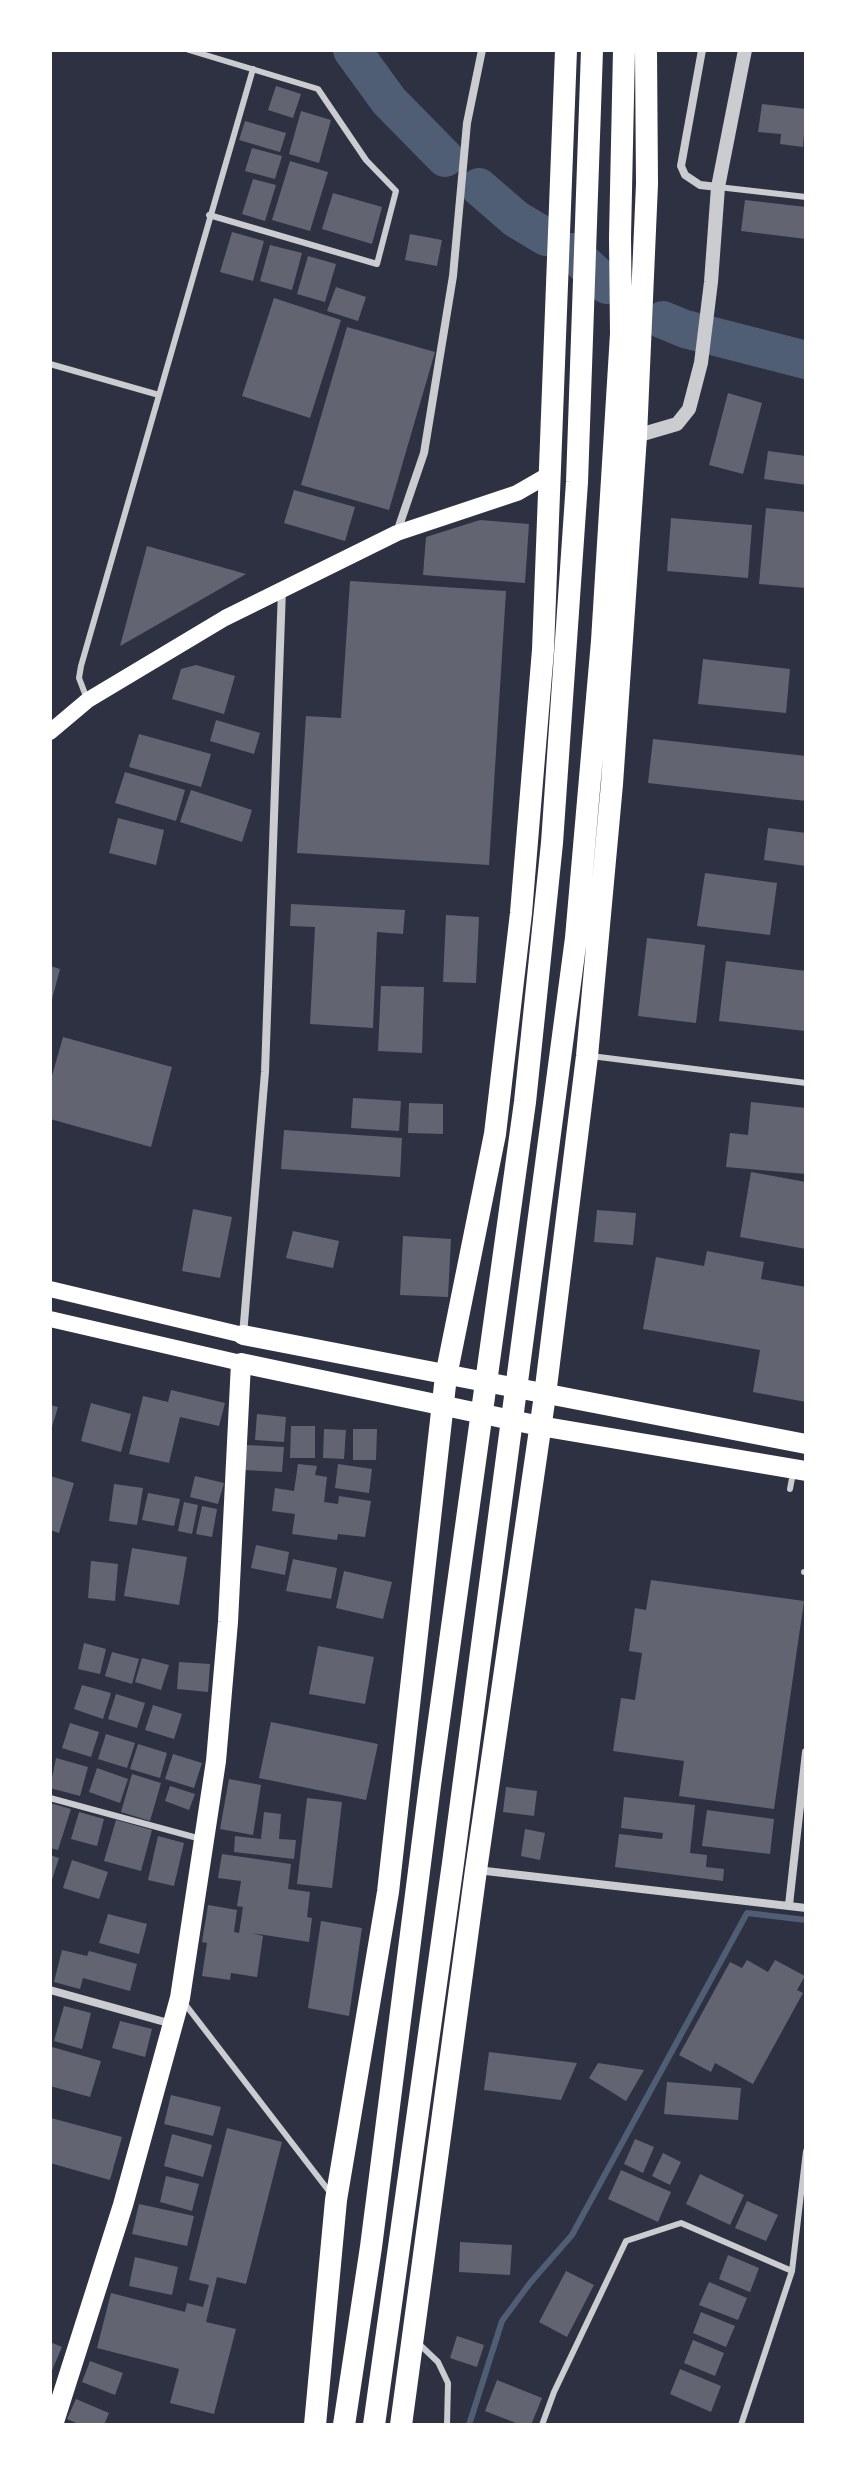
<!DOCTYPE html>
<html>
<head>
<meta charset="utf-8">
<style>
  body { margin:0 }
  #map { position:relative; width:856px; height:2475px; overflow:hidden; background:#2d3142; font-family:"Public Sans",sans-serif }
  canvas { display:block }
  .frame { position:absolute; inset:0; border:52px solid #fff; pointer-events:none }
</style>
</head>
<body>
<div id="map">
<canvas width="856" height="2475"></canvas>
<div class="frame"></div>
</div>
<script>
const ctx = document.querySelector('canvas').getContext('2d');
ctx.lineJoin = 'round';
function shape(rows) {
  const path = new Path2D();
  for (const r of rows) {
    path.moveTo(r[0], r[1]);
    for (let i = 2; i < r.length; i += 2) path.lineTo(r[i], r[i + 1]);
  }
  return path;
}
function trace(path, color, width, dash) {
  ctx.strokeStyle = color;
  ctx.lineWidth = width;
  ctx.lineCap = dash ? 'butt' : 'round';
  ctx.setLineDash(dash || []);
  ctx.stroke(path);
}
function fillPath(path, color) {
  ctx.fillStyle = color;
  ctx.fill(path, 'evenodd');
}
trace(shape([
  [469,2425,502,2321,530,2283,572,2235,747,1913,806,1920]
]), '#4f5d75', 6);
trace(shape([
  [352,50,389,101,445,158],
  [479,187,516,219,546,237],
  [572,252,607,285],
  [663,320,685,329,806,360]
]), '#4f5d75', 38);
fillPath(shape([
  [276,86,301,94,293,118,268,110],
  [762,104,806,109,803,147,780,144,781,134,758,132],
  [301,111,331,120,319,163,289,154],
  [245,121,286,133,280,152,239,140],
  [252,148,282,156,275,179,245,171],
  [290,161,328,172,310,231,272,220],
  [253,179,276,185,265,221,242,214],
  [333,193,382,207,372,244,322,229],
  [745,200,806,207,806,239,741,231],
  [232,232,264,241,253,281,220,272],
  [410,234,442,240,437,266,405,260],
  [270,245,302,253,292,290,260,281],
  [308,256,336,264,325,302,297,294],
  [336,287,366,297,358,321,327,311],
  [274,298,341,320,310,418,242,396],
  [347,327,435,352,389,510,301,485],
  [728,393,762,403,743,474,709,465],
  [768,451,806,456,806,485,764,479],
  [294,490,355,507,345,541,284,523],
  [766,508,806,512,806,588,759,584],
  [671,518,752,525,748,578,667,571],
  [480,520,529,524,525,583,423,575,426,537],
  [147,546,246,574,120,646],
  [350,581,506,591,489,865,297,853,306,716,341,718],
  [703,659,790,669,786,713,698,704],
  [196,665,235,676,224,714,172,699,181,669],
  [216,720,260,733,254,754,210,741],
  [139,734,211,754,201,787,129,767],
  [653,739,806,756,806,801,648,783],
  [125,772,185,790,176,821,115,803],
  [191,790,252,810,242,842,180,822],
  [118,818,164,830,156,865,109,853],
  [768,828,806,833,806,866,764,860],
  [705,873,777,883,770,935,697,926],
  [291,904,405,910,403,934,377,932,373,1028,310,1024,315,927,290,926],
  [446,915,479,917,476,983,443,982],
  [647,938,705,945,696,1023,638,1016],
  [726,961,806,971,805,1031,719,1021],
  [50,966,60,969,51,1003,50,1003],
  [381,986,424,987,422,1053,378,1051],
  [63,1037,172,1067,151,1147,50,1119,50,1083],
  [353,1098,401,1101,399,1131,351,1128],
  [751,1102,806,1108,806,1174,726,1167,730,1133,748,1135],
  [409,1103,443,1104,443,1134,408,1133],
  [284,1130,402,1138,400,1177,281,1169],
  [751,1172,806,1182,806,1249,740,1237],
  [193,1209,232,1217,220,1278,182,1271],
  [597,1210,636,1213,633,1245,594,1242],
  [293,1231,339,1241,333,1268,286,1258],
  [403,1236,451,1239,448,1297,400,1295],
  [707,1251,764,1262,761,1279,806,1287,806,1402,753,1392,760,1350,643,1329,656,1257,704,1266],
  [171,1390,225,1403,219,1426,180,1417,169,1463,129,1454,143,1396,168,1402],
  [91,1403,131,1414,121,1452,81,1441],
  [50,1405,58,1407,51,1430,50,1429],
  [257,1414,286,1417,284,1442,255,1440],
  [291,1426,315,1426,315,1458,290,1458],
  [324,1429,346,1430,344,1459,323,1458],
  [353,1429,377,1429,376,1460,353,1460],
  [246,1445,284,1447,282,1472,244,1470],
  [298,1464,317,1466,315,1475,327,1477,324,1502,338,1504,339,1496,371,1501,365,1537,338,1534,337,1540,292,1534,295,1514,272,1511,275,1488,294,1491],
  [338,1464,372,1469,369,1493,335,1488],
  [50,1476,74,1483,59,1533,50,1530],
  [195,1476,224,1483,218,1504,190,1497],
  [114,1484,143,1488,137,1525,109,1521],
  [148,1493,180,1499,174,1526,142,1520],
  [184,1502,198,1505,192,1534,178,1531],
  [202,1506,217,1509,212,1537,196,1534],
  [256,1545,289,1552,285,1575,251,1568],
  [132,1548,187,1557,179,1605,124,1596],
  [293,1559,337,1568,331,1599,286,1591],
  [91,1561,118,1564,115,1601,88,1598],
  [344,1571,392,1582,383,1619,336,1608],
  [651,1580,804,1601,774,1809,679,1796,684,1761,613,1751,621,1698,635,1700,642,1653,629,1651,635,1608,646,1610],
  [84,1643,106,1649,100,1674,78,1669],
  [318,1646,374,1657,365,1704,309,1694],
  [112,1652,139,1659,132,1684,105,1676],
  [142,1658,169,1665,161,1690,135,1682],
  [179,1662,210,1664,208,1692,177,1689],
  [82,1685,111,1693,103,1719,74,1709],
  [116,1694,145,1703,137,1728,108,1719],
  [153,1705,182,1714,174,1739,145,1730],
  [271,1722,378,1744,366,1800,259,1778],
  [70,1723,99,1732,91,1757,62,1748],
  [106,1734,135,1743,127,1768,98,1759],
  [138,1744,167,1753,160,1778,130,1769],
  [173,1754,202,1763,194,1788,165,1779],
  [56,1758,88,1767,80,1796,50,1788],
  [97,1768,128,1779,120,1803,89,1792],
  [132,1774,161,1783,150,1821,121,1812],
  [229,1779,261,1785,253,1835,220,1829],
  [170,1786,195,1794,189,1810,165,1801],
  [506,1787,537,1791,534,1816,503,1812],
  [624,1797,695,1805,690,1853,707,1855,706,1867,724,1869,723,1881,615,1867,619,1834,662,1839,663,1833,621,1828],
  [307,1798,342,1802,332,1888,297,1884],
  [50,1803,71,1809,58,1850,50,1848],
  [707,1810,774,1819,770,1854,702,1846],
  [79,1812,104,1819,97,1846,71,1839],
  [264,1812,281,1814,279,1839,296,1840,294,1859,234,1852,235,1836,261,1839],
  [116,1820,152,1830,141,1871,104,1861],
  [525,1829,545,1833,540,1860,521,1856],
  [158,1836,184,1843,174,1886,148,1880],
  [222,1854,291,1864,288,1889,310,1892,307,1917,312,1918,309,1942,252,1933,263,1936,257,1977,231,1973,230,1980,202,1976,207,1943,202,1942,208,1905,237,1910,234,1932,239,1933,243,1907,237,1906,241,1881,218,1878],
  [50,1855,59,1858,51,1883,50,1883],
  [72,1860,108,1872,99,1899,63,1888],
  [108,1914,147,1924,139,1954,99,1943],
  [321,1921,362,1928,349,2016,308,2008],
  [62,1950,87,1956,89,1951,137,1964,130,1991,83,1978,80,1989,54,1982],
  [747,1960,768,1972,775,1960,805,1976,797,1990,803,1993,753,2084,715,2063,711,2072,679,2055,730,1962,742,1968],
  [64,2006,91,2013,82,2049,54,2041],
  [120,2021,152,2029,145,2057,112,2048],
  [52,2047,101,2061,90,2097,50,2086],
  [489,2052,577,2063,561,2100,484,2090],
  [598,2063,644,2070,626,2101,589,2078],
  [667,2082,741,2088,738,2120,664,2114],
  [171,2095,221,2107,213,2136,164,2124],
  [51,2118,122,2137,110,2180,50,2163],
  [227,2128,282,2142,246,2284,217,2277,206,2322,236,2329,214,2414,170,2403,179,2369,97,2348,111,2293,185,2312,187,2303,203,2307,209,2285,189,2280],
  [172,2134,212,2145,203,2177,164,2166],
  [635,2139,654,2147,643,2173,624,2164],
  [663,2153,681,2162,670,2185,652,2176],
  [621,2170,671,2192,658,2222,608,2199],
  [700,2174,744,2195,730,2225,686,2204],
  [166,2176,199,2184,192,2211,160,2202],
  [747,2201,778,2215,766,2241,735,2228],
  [139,2204,194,2216,187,2246,132,2234],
  [460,2242,512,2245,510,2275,459,2272],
  [728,2255,759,2268,750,2292,719,2279],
  [135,2257,178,2267,172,2295,129,2286],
  [566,2271,594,2285,567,2337,539,2322],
  [709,2282,747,2298,738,2320,699,2305],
  [701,2312,735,2326,726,2347,693,2333],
  [457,2336,484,2345,477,2367,450,2358],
  [693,2340,724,2353,715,2376,684,2363],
  [50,2342,62,2347,50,2375],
  [90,2361,123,2373,115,2395,82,2382],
  [680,2369,721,2386,711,2412,670,2394],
  [497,2380,542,2398,531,2425,521,2425,485,2411],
  [76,2399,109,2413,104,2425,81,2425,67,2419]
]), '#626471');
trace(shape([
  [189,50,318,89,366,160,396,191,377,264,209,215],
  [718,187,806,197],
  [50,364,159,395],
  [87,699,79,678,81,666,253,69],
  [591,1056,806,1083],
  [790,1489,793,1473],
  [804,1572,806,1572],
  [50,1798,201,1839],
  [185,2004,332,2195],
  [418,2343,438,2362,448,2383,447,2425],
  [542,2425,554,2392,626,2241,681,2223,792,2271],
  [741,2425,792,2271,806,2151]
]), '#caccd0', 6);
trace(shape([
  [702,50,681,166,685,175,700,185,718,187],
  [397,532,424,453,453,276,467,123,482,50],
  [243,1335,265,1072,282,589],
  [477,1870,806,1908],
  [789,1905,806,1752],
  [50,1990,172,2024]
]), '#caccd0', 8);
trace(shape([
  [636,436,677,424,689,409,701,363,711,282,718,187,745,50]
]), '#caccd0', 14);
trace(shape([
  [50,732,88,700,225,618,397,533,517,493,550,474],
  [50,1289,243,1335],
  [50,1319,241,1363]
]), '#fff', 16);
trace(shape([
  [243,1335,806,1444],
  [53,2425,123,2205,180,1998,216,1761,228,1622,241,1363,540,1426,806,1471]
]), '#fff', 20);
trace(shape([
  [315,2425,336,2200,388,1892,446,1376,495,1134,521,913,543,650,566,50],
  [344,2425,371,2247,430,1785,525,1102,552,843,577,482,592,50],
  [374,2425,453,1863,576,938,602,641,621,334,620,237,624,50],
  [401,2425,476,1870,545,1395,587,1056,612,784,636,436,647,184,646,50]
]), '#fff', 22);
</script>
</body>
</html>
